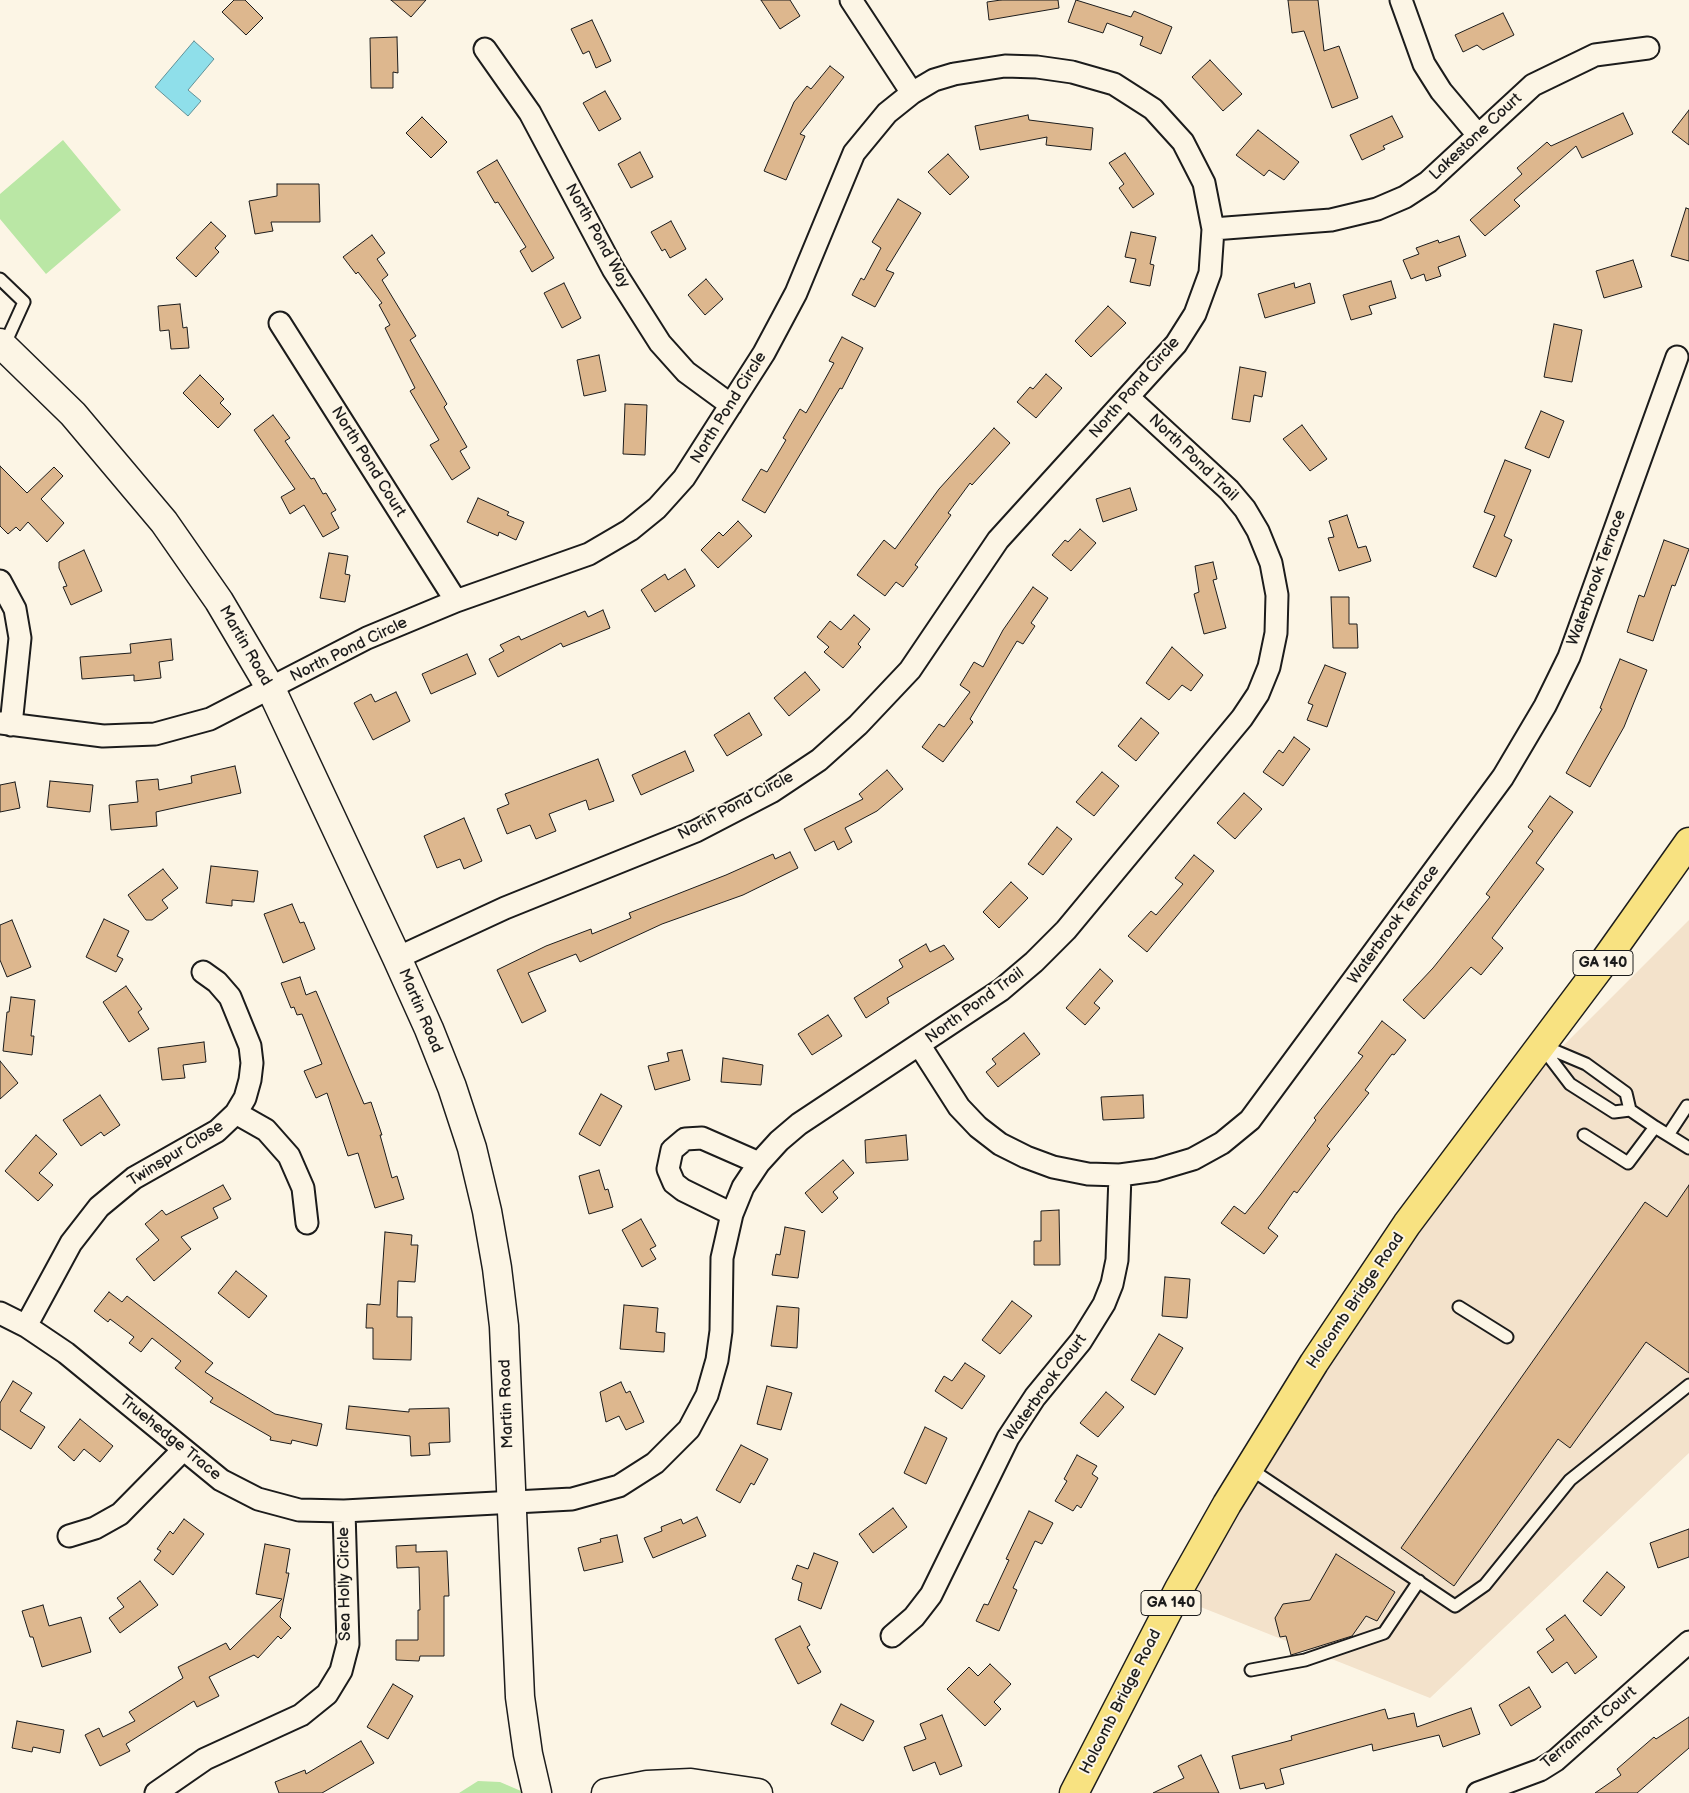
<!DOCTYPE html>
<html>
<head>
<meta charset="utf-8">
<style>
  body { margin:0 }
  canvas { display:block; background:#fcf5e5 }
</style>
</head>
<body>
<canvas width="1689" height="1793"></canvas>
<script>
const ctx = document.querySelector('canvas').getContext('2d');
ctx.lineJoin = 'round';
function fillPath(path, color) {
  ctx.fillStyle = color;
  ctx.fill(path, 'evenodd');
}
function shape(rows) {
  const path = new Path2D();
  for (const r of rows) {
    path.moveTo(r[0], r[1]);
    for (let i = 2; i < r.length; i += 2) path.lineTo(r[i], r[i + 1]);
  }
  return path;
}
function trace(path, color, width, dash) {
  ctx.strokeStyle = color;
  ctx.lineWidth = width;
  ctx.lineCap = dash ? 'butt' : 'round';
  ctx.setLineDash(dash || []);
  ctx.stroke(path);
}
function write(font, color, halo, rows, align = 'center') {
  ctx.font = font + ' "Balsamiq Sans",sans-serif';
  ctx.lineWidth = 4;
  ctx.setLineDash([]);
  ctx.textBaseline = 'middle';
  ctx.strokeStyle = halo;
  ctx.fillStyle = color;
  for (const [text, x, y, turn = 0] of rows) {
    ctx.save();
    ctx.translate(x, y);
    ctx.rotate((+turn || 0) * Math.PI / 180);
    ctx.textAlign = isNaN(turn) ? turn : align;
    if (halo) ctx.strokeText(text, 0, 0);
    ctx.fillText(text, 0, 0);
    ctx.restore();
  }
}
fillPath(shape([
  [1689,920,1689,1453,1430,1698,1178,1598,1458,1151]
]), '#f3e2cb');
fillPath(shape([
  [63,140,121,210,46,274,0,219,0,194],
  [478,1781,500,1782,521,1791,522,1793,459,1793]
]), '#bae7a5');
const water = shape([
  [194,41,214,59,188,90,201,101,188,116,155,87,194,41]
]);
fillPath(water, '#8fdfea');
trace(water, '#619198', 1);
const building = shape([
  [234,0,245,0,263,18,246,35,222,12,234,0],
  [391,0,426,0,411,17,391,0],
  [761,0,790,0,800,16,780,29,761,0],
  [1001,0,1058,0,1059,8,989,20,987,2,1001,0],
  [1076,0,1131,17,1134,11,1172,27,1161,54,1140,45,1143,37,1107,23,1103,33,1068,22,1076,0],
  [1288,0,1318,0,1324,51,1339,46,1358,98,1332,108,1304,31,1292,33,1288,0],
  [1503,13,1514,35,1483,50,1477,45,1463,52,1455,35,1503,13],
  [592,20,611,61,596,68,589,51,583,54,571,29,592,20],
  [397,37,398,73,393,72,393,88,371,88,370,38,397,37],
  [1210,60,1242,94,1223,111,1192,77,1210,60],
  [830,66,844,77,800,134,805,136,786,180,764,171,794,102,807,86,811,89,830,66],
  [605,91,621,119,599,131,583,103,605,91],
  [1689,110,1689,145,1672,132,1689,110],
  [1623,113,1633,134,1582,158,1576,146,1514,200,1520,206,1485,236,1470,220,1522,174,1517,168,1547,142,1551,146,1623,113],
  [1028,115,1029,120,1093,128,1091,150,1046,145,1047,137,980,150,975,126,1028,115],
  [1392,116,1403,137,1383,146,1385,149,1362,160,1350,135,1392,116],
  [422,117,447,142,431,158,406,133,422,117],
  [1258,130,1299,162,1284,180,1269,170,1264,176,1236,155,1258,130],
  [640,152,653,177,631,188,618,164,640,152],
  [1125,153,1154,194,1133,208,1119,188,1124,184,1109,163,1125,153],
  [948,154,969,177,950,195,928,172,948,154],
  [497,160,554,258,532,272,520,251,526,247,498,202,495,203,477,172,497,160],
  [277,184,319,184,320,222,271,222,273,231,255,234,249,201,277,196,277,184],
  [898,199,921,213,886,270,894,273,875,307,852,295,861,278,864,280,881,248,872,242,898,199],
  [1686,208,1689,209,1689,261,1671,256,1686,208],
  [671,221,686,249,670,258,665,249,662,251,651,232,671,221],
  [211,222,226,236,215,248,219,252,196,277,176,258,211,222],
  [1131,232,1156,237,1150,264,1154,265,1150,286,1130,282,1136,259,1125,257,1131,232],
  [372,235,385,253,377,259,388,275,382,280,416,336,410,340,447,404,444,407,467,447,460,451,470,468,452,480,430,445,439,440,410,391,415,388,385,328,390,325,379,305,382,303,358,272,356,274,343,257,372,235],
  [1459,236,1466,256,1438,267,1441,276,1426,281,1424,274,1411,279,1403,260,1419,254,1416,248,1438,240,1439,243,1459,236],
  [1633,260,1642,287,1604,298,1596,271,1633,260],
  [706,279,723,299,705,315,688,295,706,279],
  [1391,281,1396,298,1369,306,1372,314,1351,320,1343,295,1391,281],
  [564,283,581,318,562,328,544,293,564,283],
  [1294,283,1295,288,1310,283,1315,303,1265,318,1258,294,1294,283],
  [180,304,183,328,187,327,189,348,171,349,169,330,160,331,158,306,180,304],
  [1108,306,1126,323,1091,357,1075,341,1108,306],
  [1554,324,1582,330,1572,382,1544,377,1554,324],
  [842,337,863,348,842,389,840,388,765,513,742,500,761,469,767,472,786,440,783,438,800,409,806,413,813,401,834,363,829,361,842,337],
  [599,355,606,391,584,396,577,360,599,355],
  [1240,367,1266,372,1262,397,1254,395,1250,422,1232,419,1240,367],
  [1046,374,1062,388,1036,418,1017,402,1030,387,1033,389,1046,374],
  [200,375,224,399,220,403,231,414,218,428,183,393,200,375],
  [625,404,647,405,645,455,623,454,625,404],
  [1541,411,1564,421,1549,458,1525,448,1541,411],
  [273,415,290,438,285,441,311,479,314,478,323,494,326,493,336,510,331,513,339,528,323,537,304,505,290,514,281,497,295,489,254,430,273,415],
  [1302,425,1327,459,1310,471,1283,439,1302,425],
  [994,428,1010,443,972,485,970,483,948,513,951,515,915,565,918,567,903,587,896,582,885,596,857,575,884,540,895,549,939,489,994,428],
  [1505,460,1531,470,1504,536,1512,540,1496,577,1473,567,1495,516,1484,512,1505,460],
  [0,466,27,493,54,467,63,476,41,499,64,523,47,542,28,522,20,531,16,527,8,534,0,526,0,466],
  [1130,488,1137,510,1103,522,1096,499,1130,488],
  [478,498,509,512,507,515,524,522,516,540,499,532,498,536,467,522,478,498],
  [1347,515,1358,548,1366,546,1371,561,1339,571,1328,538,1334,537,1329,521,1347,515],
  [738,521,752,536,718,568,701,550,719,532,723,536,738,521],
  [1080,529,1096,543,1071,571,1052,555,1065,540,1068,542,1080,529],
  [1664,540,1689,549,1675,586,1672,585,1653,641,1627,632,1639,595,1644,597,1664,540],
  [84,550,102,591,71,605,63,587,67,586,59,568,59,562,84,550],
  [329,553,348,556,345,574,350,575,345,602,320,598,329,553],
  [1213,562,1217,579,1213,580,1226,628,1204,634,1194,594,1199,592,1195,566,1213,562],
  [685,569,695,586,655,612,641,590,665,574,668,580,685,569],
  [1033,587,1048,598,1031,623,1035,626,1023,644,1017,641,970,719,973,722,943,762,922,747,939,724,944,727,970,692,960,685,974,662,983,667,1003,630,1033,587],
  [1331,597,1349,597,1349,624,1357,624,1358,648,1333,648,1331,597],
  [603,610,610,628,563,647,561,643,498,677,489,659,504,651,500,645,519,636,521,640,585,611,588,617,603,610],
  [854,615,870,629,858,644,861,647,843,668,824,652,829,647,817,637,830,621,841,630,854,615],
  [171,639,173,660,159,662,161,678,134,681,134,675,82,679,80,657,131,653,130,644,171,639],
  [1172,647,1203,675,1191,691,1182,685,1169,700,1146,683,1172,647],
  [467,654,476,674,431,694,422,674,467,654],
  [1620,659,1647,670,1624,727,1590,787,1566,773,1602,709,1600,708,1620,659],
  [1325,665,1346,673,1327,727,1307,720,1313,705,1308,703,1325,665],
  [805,672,820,690,789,716,774,698,805,672],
  [396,692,410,721,373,740,354,703,371,694,375,702,396,692],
  [749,713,762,735,727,756,714,735,749,713],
  [1141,718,1159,733,1136,761,1118,746,1141,718],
  [1294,737,1310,749,1283,786,1263,772,1279,750,1283,753,1294,737],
  [685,751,694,771,641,795,632,775,685,751],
  [598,759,614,801,589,810,586,800,549,814,556,831,536,839,530,825,507,834,497,809,509,804,505,794,598,759],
  [235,766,241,793,156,812,157,826,111,830,109,805,138,802,136,781,158,779,159,790,192,783,191,776,235,766],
  [887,770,903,789,877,811,845,828,852,842,838,850,834,841,815,851,804,829,863,799,859,794,887,770],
  [1102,772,1119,786,1094,816,1076,802,1102,772],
  [50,781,93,785,90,812,47,807,50,781],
  [15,782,20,808,0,812,0,785,15,782],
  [1244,793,1262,809,1235,839,1217,823,1244,793],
  [1550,796,1573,812,1536,863,1544,869,1492,938,1503,948,1481,975,1471,967,1424,1019,1403,1000,1433,968,1490,897,1486,894,1533,831,1528,827,1550,796],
  [464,818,482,861,464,869,460,859,437,868,424,836,464,818],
  [1057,827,1072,839,1043,875,1028,864,1057,827],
  [790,852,798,868,743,895,662,924,580,962,576,954,528,973,546,1011,522,1023,497,970,546,946,591,929,592,934,631,918,629,913,726,875,773,854,775,859,790,852],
  [1194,855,1214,871,1147,952,1128,936,1151,911,1156,915,1183,884,1175,878,1194,855],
  [211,866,258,871,254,902,232,900,232,906,206,903,211,866],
  [163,869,178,888,162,900,168,908,152,920,146,920,128,895,163,869],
  [1011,882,1028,898,999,928,983,912,1011,882],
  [292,904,300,923,304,922,315,949,283,963,264,914,292,904],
  [104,919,129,931,117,956,123,959,116,972,86,957,104,919],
  [12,920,31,967,7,977,0,960,0,925,12,920],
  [926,944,930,952,944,945,954,959,887,998,889,1003,866,1018,854,998,903,967,899,960,926,944],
  [1100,969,1113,981,1094,1003,1100,1008,1085,1025,1066,1008,1100,969],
  [300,977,306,995,316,991,364,1104,371,1102,382,1135,380,1135,392,1178,397,1176,404,1199,375,1208,358,1153,348,1156,327,1093,316,1098,304,1071,322,1064,302,1014,297,1015,294,1007,291,1008,281,983,300,977],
  [126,986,142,1009,138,1012,149,1029,129,1042,103,1002,126,986],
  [11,997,35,1000,31,1036,34,1036,32,1055,3,1051,7,1012,9,1012,11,997],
  [828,1015,842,1036,812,1055,798,1034,828,1015],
  [1382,1021,1406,1040,1394,1055,1392,1054,1365,1090,1369,1093,1327,1146,1330,1149,1297,1193,1294,1191,1268,1228,1278,1236,1264,1254,1221,1223,1234,1206,1245,1214,1261,1194,1316,1120,1314,1118,1363,1056,1358,1053,1382,1021],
  [1024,1033,1040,1054,998,1087,986,1072,996,1064,992,1059,1024,1033],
  [204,1042,206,1062,183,1065,185,1078,162,1080,158,1048,204,1042],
  [682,1050,690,1080,655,1090,648,1066,669,1061,667,1053,682,1050],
  [723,1058,763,1065,761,1085,721,1082,723,1058],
  [0,1061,18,1083,0,1099,0,1061],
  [601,1094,622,1106,600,1146,579,1134,601,1094],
  [100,1095,120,1125,104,1136,101,1132,81,1146,63,1120,100,1095],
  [1143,1095,1144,1118,1103,1120,1101,1097,1143,1095],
  [36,1135,57,1154,39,1173,53,1185,38,1201,5,1171,36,1135],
  [906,1135,908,1160,866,1163,865,1140,906,1135],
  [843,1160,854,1173,833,1192,838,1198,822,1213,805,1193,843,1160],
  [599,1170,605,1190,608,1189,613,1207,589,1214,579,1176,599,1170],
  [223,1185,231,1199,213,1208,218,1218,181,1237,191,1249,154,1281,136,1259,159,1240,145,1224,162,1210,166,1215,223,1185],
  [1689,1185,1689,1373,1646,1342,1570,1448,1558,1439,1454,1586,1401,1548,1645,1202,1667,1217,1689,1185],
  [1059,1210,1060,1265,1034,1265,1034,1241,1041,1241,1041,1211,1059,1210],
  [641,1219,656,1246,650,1249,656,1259,642,1267,622,1230,641,1219],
  [785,1227,805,1231,798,1278,772,1275,776,1254,780,1255,785,1227],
  [385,1232,412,1235,411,1245,418,1245,415,1282,398,1281,397,1317,412,1317,411,1360,373,1359,373,1328,366,1328,367,1304,380,1305,385,1232],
  [236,1271,267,1296,249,1318,218,1293,236,1271],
  [1165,1277,1190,1279,1187,1318,1162,1316,1165,1277],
  [109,1292,122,1302,127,1296,213,1363,205,1372,275,1414,322,1424,317,1446,292,1440,291,1444,270,1440,271,1437,210,1402,213,1398,175,1368,181,1361,152,1338,141,1352,129,1343,134,1337,110,1319,108,1322,94,1311,109,1292],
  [1012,1301,1032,1316,1000,1354,982,1340,1012,1301],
  [624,1305,658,1308,656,1332,665,1333,664,1352,620,1349,624,1305],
  [777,1306,799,1308,797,1348,771,1346,777,1306],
  [1159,1334,1183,1348,1155,1395,1131,1380,1159,1334],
  [965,1363,985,1376,962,1409,935,1391,944,1376,952,1381,965,1363],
  [13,1381,32,1393,20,1411,45,1427,31,1449,0,1429,0,1403,13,1381],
  [621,1382,626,1393,630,1391,644,1422,626,1430,619,1416,606,1422,600,1392,621,1382],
  [767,1386,792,1393,781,1430,757,1424,767,1386],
  [1106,1392,1124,1407,1098,1437,1080,1423,1106,1392],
  [349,1406,409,1412,409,1409,449,1408,450,1442,429,1443,430,1455,411,1456,410,1436,346,1429,349,1406],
  [80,1419,113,1446,100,1462,84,1449,74,1461,58,1447,80,1419],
  [925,1427,947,1438,926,1484,904,1473,925,1427],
  [741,1445,768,1459,754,1485,751,1483,740,1503,716,1490,741,1445],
  [1077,1455,1097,1466,1092,1474,1098,1478,1081,1508,1077,1505,1073,1511,1055,1501,1067,1481,1064,1479,1077,1455],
  [893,1508,907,1527,873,1553,859,1534,893,1508],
  [1029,1511,1053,1523,1042,1544,1035,1541,1013,1588,1017,1590,999,1631,976,1621,984,1604,988,1605,1009,1560,1006,1559,1029,1511],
  [697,1517,706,1536,653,1558,644,1538,662,1531,661,1527,681,1519,683,1524,697,1517],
  [184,1519,204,1534,173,1575,154,1560,161,1551,157,1549,170,1531,173,1534,184,1519],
  [1689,1529,1689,1557,1658,1568,1650,1543,1689,1529],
  [617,1535,623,1562,584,1571,578,1548,601,1542,600,1539,617,1535],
  [265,1544,290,1549,286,1573,289,1573,280,1617,291,1628,281,1639,278,1636,258,1658,254,1655,209,1677,219,1696,197,1707,194,1701,126,1744,130,1751,100,1766,85,1735,99,1728,103,1737,135,1721,129,1712,183,1678,178,1667,226,1643,230,1650,282,1599,256,1594,265,1544],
  [416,1545,416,1552,447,1551,449,1596,444,1596,444,1656,420,1656,419,1661,396,1660,396,1640,418,1640,418,1610,420,1610,419,1567,397,1568,396,1546,416,1545],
  [814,1553,838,1562,821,1609,798,1600,802,1583,792,1579,797,1565,808,1569,814,1553],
  [1336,1554,1395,1592,1377,1621,1366,1616,1352,1636,1291,1655,1286,1636,1280,1637,1275,1618,1283,1604,1310,1600,1336,1554],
  [1607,1572,1625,1587,1601,1616,1583,1601,1607,1572],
  [140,1581,158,1605,120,1633,109,1618,124,1607,117,1598,140,1581],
  [43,1605,49,1626,81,1617,91,1652,42,1667,33,1637,30,1637,22,1611,43,1605],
  [1565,1615,1597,1657,1575,1674,1567,1662,1552,1673,1537,1652,1554,1640,1546,1629,1565,1615],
  [800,1626,810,1645,807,1647,821,1672,798,1684,775,1639,800,1626],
  [990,1664,1011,1684,994,1702,1001,1709,985,1726,947,1689,969,1667,978,1676,990,1664],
  [393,1684,413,1696,388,1739,367,1727,393,1684],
  [1529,1687,1541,1707,1511,1726,1499,1705,1529,1687],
  [841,1704,874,1721,863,1741,831,1724,841,1704],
  [1471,1708,1480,1734,1443,1747,1439,1735,1373,1751,1372,1744,1280,1769,1284,1784,1266,1789,1264,1783,1240,1789,1232,1756,1292,1740,1291,1736,1385,1709,1388,1719,1414,1713,1417,1727,1471,1708],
  [942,1715,962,1766,940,1775,935,1762,913,1771,904,1747,926,1739,920,1724,942,1715],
  [1689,1717,1689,1748,1637,1793,1595,1793,1621,1775,1617,1769,1654,1737,1656,1739,1689,1717],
  [17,1721,64,1730,60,1753,33,1747,32,1752,12,1748,17,1721],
  [361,1741,374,1763,322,1793,279,1793,275,1782,305,1770,306,1774,361,1741],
  [1201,1755,1219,1793,1153,1793,1184,1778,1178,1766,1201,1755]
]);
fillPath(building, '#ddb78e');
trace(building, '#1c1c1c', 1);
const service = shape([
  [0,279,24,302,4,346],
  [1541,1045,1586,1064,1626,1093,1630,1110],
  [1541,1046,1570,1084,1614,1112,1630,1110,1655,1127],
  [1584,1135,1628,1163,1655,1127,1689,1148],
  [1668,1135,1687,1106],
  [1459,1307,1507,1337],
  [1249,1468,1455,1606,1485,1585,1570,1480,1689,1385],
  [1251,1670,1305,1660,1384,1633,1419,1581]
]);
const minor = shape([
  [851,0,912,93],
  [1401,0,1424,64,1441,91,1478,135],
  [485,49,530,113,613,269,660,343,686,372,731,405],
  [1213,229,1331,220,1377,209,1405,197,1428,182,1533,85,1595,55,1648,48],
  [280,323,456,601],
  [0,581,15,609,20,638,11,725],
  [0,723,103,736,155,734,210,719,367,638,456,601,589,554,630,530,657,508,684,478,764,353,796,293,854,153,887,113,912,93,934,80,954,74,1005,66,1037,67,1072,72,1114,84,1153,109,1183,142,1204,183,1213,229,1210,273,1195,314,1176,344,998,540,910,670,858,725,819,760,771,792,696,831,505,908,397,958],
  [920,1046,959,1107,978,1127,1000,1144,1026,1157,1053,1167,1088,1174,1120,1175,1156,1170,1193,1159,1222,1143,1250,1120,1503,777,1545,706,1569,657,1677,357],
  [236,1113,266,1130,289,1156,303,1188,307,1223],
  [732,1214,683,1190,674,1183,668,1169,672,1150,685,1139,702,1138,759,1163],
  [0,1313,26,1326,66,1353,221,1480,258,1499,299,1510,344,1511,572,1499,619,1486,655,1463,689,1429,707,1395,717,1360,721,1331,722,1258,732,1214,743,1187,759,1163,779,1141,799,1124,1001,990,1034,962,1066,930,1242,718,1258,694,1269,667,1276,633,1277,595,1271,563,1258,531,1245,509,1229,490,1128,397],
  [26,1326,71,1243,99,1207,134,1178,217,1131,236,1113,245,1098,250,1080,252,1063,250,1046,230,997,217,982,203,972],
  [69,1536,95,1528,120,1514,183,1450],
  [892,1636,914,1617,931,1595,1008,1438,1035,1397,1081,1341,1104,1304,1112,1284,1117,1260,1120,1175],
  [156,1793,205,1759,301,1715,327,1694,341,1671,348,1644,344,1511],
  [1478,1793,1540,1770,1556,1760,1689,1642]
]);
const tertiary = shape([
  [0,343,73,414,164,522,219,601,271,689,397,958,429,1029,452,1087,472,1148,487,1211,497,1268,504,1326,520,1697,528,1754,537,1793],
  [606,1793,647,1785,691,1783,758,1793]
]);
const primary = shape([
  [1074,1793,1179,1589,1227,1504,1314,1363,1407,1224,1606,959,1689,842]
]);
trace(service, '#1c1c1c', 15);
trace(minor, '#1c1c1c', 25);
trace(tertiary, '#1c1c1c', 31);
trace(primary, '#1c1c1c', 31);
trace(service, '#fcf5e5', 11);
trace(minor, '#fcf5e5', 21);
trace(tertiary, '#fcf5e5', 28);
trace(primary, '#f8e281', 28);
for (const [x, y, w] of [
  [1603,963,60],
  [1171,1603,60]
]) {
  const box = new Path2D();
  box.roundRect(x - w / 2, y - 12.5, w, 25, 4);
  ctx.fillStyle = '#fcf5e5';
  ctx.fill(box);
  trace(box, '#1c1c1c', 1);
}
write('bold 15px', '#1c1c1c', null, [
  ["GA 140",1603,963],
  ["GA 140",1171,1603]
]);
write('16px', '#1c1c1c', '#fcf5e5', [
  ["Lakestone Court",1476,137,-43],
  ["North Pond Way",597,236,61],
  ["North Pond Circle",1135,388,-49],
  ["North Pond Circle",729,408,-58],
  ["North Pond Trail",1193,458,44],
  ["North Pond Court",368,462,58],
  ["Waterbrook Terrace",1597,578,-70],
  ["Martin Road",245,646,60],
  ["North Pond Circle",349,650,-26],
  ["North Pond Circle",736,806,-28],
  ["Waterbrook Terrace",1394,925,-54],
  ["North Pond Trail",975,1006,-36],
  ["Martin Road",420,1011,67],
  ["Twinspur Close",176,1154,-32],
  ["Holcomb Bridge Road",1356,1301,-56],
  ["Waterbrook Court",1046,1388,-54],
  ["Martin Road",507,1404,-92],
  ["Truehedge Trace",170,1438,39],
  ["Sea Holly Circle",345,1584,-91],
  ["Holcomb Bridge Road",1121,1702,-63],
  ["Terramont Court",1589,1728,-40]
]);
</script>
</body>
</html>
